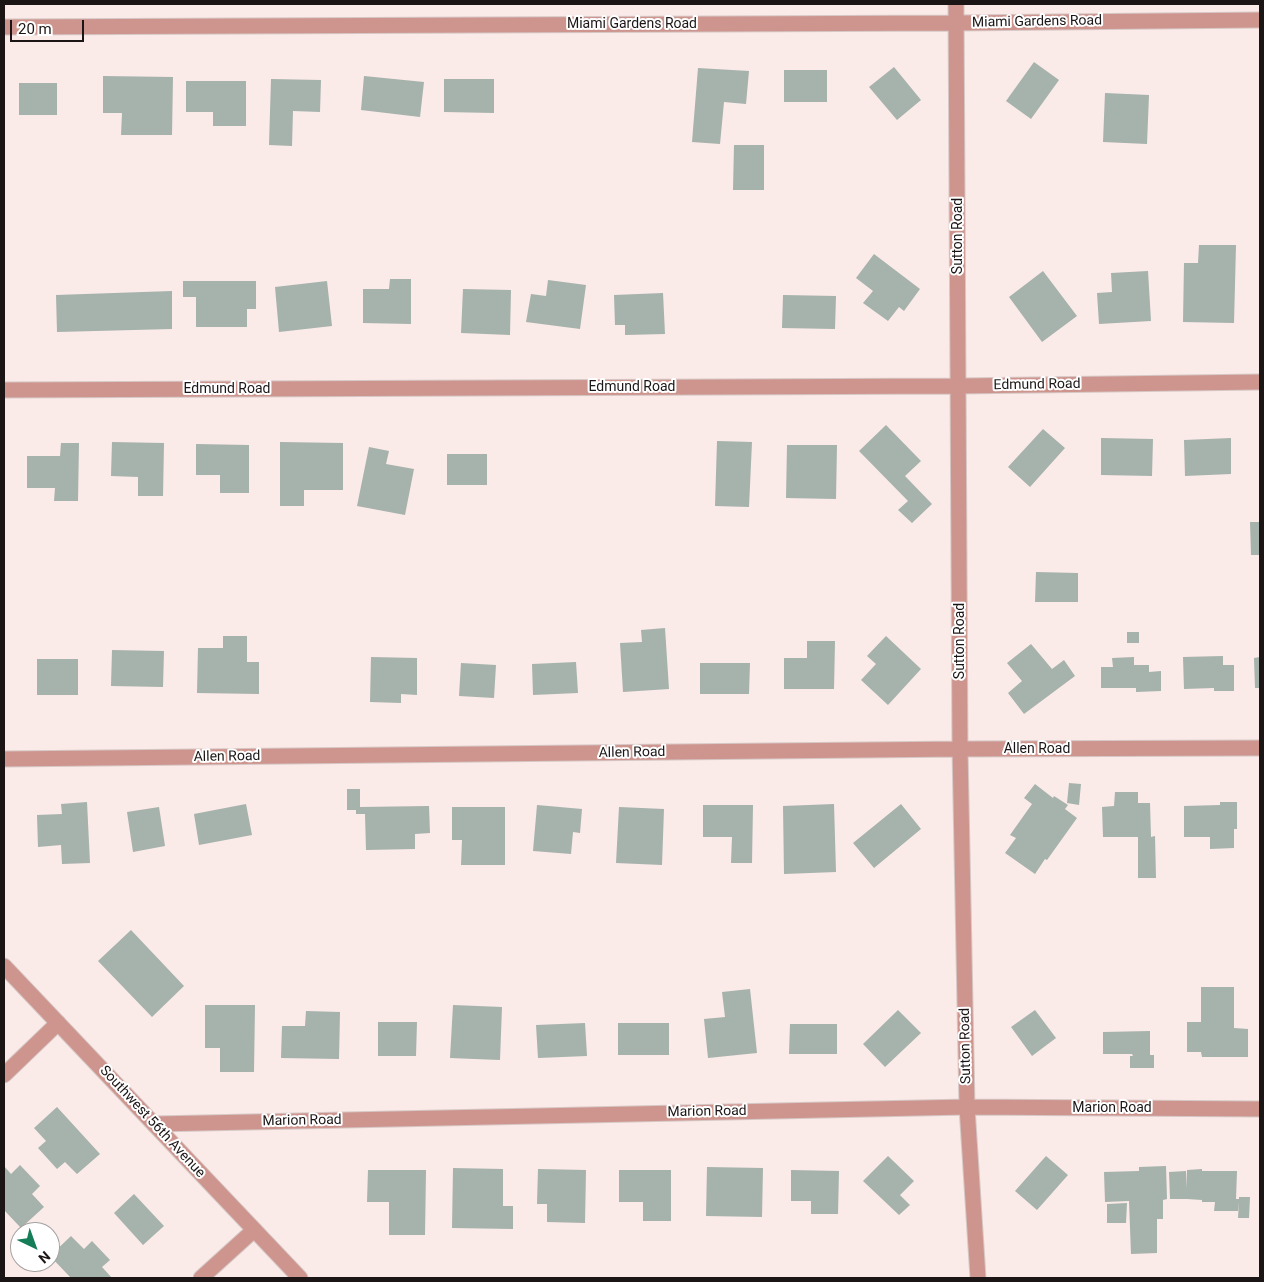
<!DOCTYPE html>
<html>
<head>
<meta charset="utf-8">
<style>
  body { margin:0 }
  #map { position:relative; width:1264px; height:1282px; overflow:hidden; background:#faeae8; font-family:Roboto,sans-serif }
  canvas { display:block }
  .frame { position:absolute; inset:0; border:5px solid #1b1615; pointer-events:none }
  .north { position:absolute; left:10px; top:1222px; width:50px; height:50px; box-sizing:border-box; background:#fff; border:1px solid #a4a2a1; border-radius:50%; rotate:138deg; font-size:14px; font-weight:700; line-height:20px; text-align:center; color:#1b1615 }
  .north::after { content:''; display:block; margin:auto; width:18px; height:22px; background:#157e58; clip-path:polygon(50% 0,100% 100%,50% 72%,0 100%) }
  .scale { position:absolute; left:10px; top:20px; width:74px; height:22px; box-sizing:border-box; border:2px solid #1b1615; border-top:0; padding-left:6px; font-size:15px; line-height:18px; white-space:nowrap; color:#1b1615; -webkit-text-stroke:4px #fff; paint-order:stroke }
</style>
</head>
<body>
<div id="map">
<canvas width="1264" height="1282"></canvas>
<div class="frame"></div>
<div class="north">N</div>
<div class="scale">20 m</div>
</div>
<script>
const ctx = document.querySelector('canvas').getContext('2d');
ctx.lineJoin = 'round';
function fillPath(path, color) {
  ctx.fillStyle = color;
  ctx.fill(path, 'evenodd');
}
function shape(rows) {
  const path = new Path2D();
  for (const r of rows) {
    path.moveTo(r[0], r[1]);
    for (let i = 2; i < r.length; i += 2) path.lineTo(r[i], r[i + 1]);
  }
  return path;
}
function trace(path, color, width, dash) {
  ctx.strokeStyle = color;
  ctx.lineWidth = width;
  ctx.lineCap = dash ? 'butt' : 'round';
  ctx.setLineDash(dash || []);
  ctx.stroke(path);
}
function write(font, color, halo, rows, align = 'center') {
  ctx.font = font + ' Roboto,sans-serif';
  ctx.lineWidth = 4;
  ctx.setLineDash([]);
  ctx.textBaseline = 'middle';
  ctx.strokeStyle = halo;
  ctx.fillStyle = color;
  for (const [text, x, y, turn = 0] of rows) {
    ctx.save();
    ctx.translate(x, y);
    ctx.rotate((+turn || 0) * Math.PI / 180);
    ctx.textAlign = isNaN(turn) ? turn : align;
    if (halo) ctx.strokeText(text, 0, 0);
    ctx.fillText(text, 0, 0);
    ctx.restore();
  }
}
fillPath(shape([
  [1034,62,1059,80,1031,119,1006,101],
  [894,67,921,100,897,120,869,87],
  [698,68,749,71,746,104,724,102,720,144,692,142],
  [784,70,827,70,827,102,784,102],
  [103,76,173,77,172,135,121,135,122,113,103,113],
  [364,76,424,82,420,117,361,110],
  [271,79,321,80,320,112,293,111,292,146,269,145],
  [444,79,494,79,494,113,444,112],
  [186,81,246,81,246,126,213,126,213,112,186,112],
  [19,83,57,83,57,115,19,115],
  [1105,93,1149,95,1147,144,1103,142],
  [734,145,764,145,764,190,733,190],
  [1199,245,1236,245,1234,323,1183,322,1184,263,1198,263],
  [874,254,920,289,904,311,899,307,888,321,863,303,873,291,856,278],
  [1043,271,1077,316,1042,342,1009,297],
  [1148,271,1151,321,1099,324,1097,293,1112,292,1111,273],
  [390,279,411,279,411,324,363,323,363,289,389,289],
  [548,280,586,285,580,329,526,322,531,294,546,296],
  [183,281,256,281,256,309,247,309,247,327,196,327,196,297,183,297],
  [327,281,332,326,279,332,275,287],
  [463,289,511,290,510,335,461,333],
  [172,291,172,329,57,332,56,295],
  [663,293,665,334,625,335,625,325,615,325,614,295],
  [783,295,836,296,835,329,782,328],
  [886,425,921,461,905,476,932,504,912,523,898,510,908,501,859,451],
  [1043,429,1065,448,1030,487,1008,467],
  [1101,438,1153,439,1152,476,1101,475],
  [1231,438,1231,474,1185,476,1184,440],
  [717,441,752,442,749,507,715,506],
  [112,442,164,443,163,496,138,496,138,477,111,476],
  [280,442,343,443,343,490,304,490,304,506,280,506],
  [61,443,79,443,78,501,54,501,55,488,27,488,27,456,60,456],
  [196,444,249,445,249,493,220,493,220,475,196,475],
  [787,445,837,445,836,499,786,498],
  [369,447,389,451,386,464,414,469,405,515,357,506],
  [447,454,487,454,487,485,447,485],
  [1250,522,1260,522,1260,555,1251,555],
  [1036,572,1078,573,1078,602,1035,602],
  [665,628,669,689,623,692,620,643,642,642,641,630],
  [1127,632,1139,632,1139,643,1127,643],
  [223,636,247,636,247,662,259,662,259,694,197,693,198,648,223,648],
  [886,636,921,669,888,705,861,680,876,664,867,656],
  [807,641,835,641,834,689,784,689,784,658,807,658],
  [1031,644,1052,669,1064,660,1075,676,1024,714,1008,693,1022,681,1007,663],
  [112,650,164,651,163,687,111,686],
  [1223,656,1223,665,1234,665,1234,691,1214,691,1214,688,1184,689,1183,657],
  [371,657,417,658,417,695,401,694,401,703,370,702],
  [1134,657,1134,665,1149,665,1149,672,1161,671,1161,691,1136,692,1136,688,1101,688,1101,667,1113,667,1112,658],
  [1260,657,1260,688,1255,688,1254,658],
  [37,659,78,659,78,695,37,695],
  [576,662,578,693,533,695,532,664],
  [461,663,496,665,494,698,459,696],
  [700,663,750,663,749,694,700,694],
  [1069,783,1081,784,1079,805,1067,803],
  [1035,784,1053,798,1054,796,1068,805,1065,809,1077,818,1047,860,1045,859,1035,874,1005,853,1016,838,1010,835,1032,804,1024,798],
  [347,789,360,789,360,807,429,806,430,833,415,834,415,849,366,850,365,814,356,814,356,810,347,810],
  [1115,792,1138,792,1138,803,1150,803,1151,837,1155,836,1156,878,1138,878,1138,837,1103,837,1102,807,1114,806],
  [87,802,90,863,62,864,61,845,38,847,37,815,62,814,61,804],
  [1220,802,1237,802,1237,829,1234,829,1234,848,1210,849,1210,837,1184,837,1184,806,1220,805],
  [246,804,252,835,199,845,194,814],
  [834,804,836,872,784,874,783,806],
  [901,804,921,829,874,868,853,843],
  [537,805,582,809,580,833,573,832,571,854,533,851],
  [703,805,753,805,752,863,731,863,732,837,703,837],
  [159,807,165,846,133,852,127,812],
  [452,807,505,807,505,865,461,865,462,840,452,840],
  [619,807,664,809,662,865,616,863],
  [131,930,184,986,152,1017,98,961],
  [1201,987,1234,987,1234,1028,1248,1029,1248,1057,1202,1057,1201,1052,1187,1052,1187,1022,1201,1022],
  [750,989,757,1053,708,1058,704,1019,725,1017,722,992],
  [205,1005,255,1005,254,1072,220,1072,220,1048,205,1048],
  [453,1005,502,1007,500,1060,450,1058],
  [898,1010,921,1033,885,1067,863,1044],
  [1035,1010,1056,1038,1032,1056,1011,1027],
  [306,1011,340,1012,339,1059,281,1058,282,1026,305,1026],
  [378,1022,417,1022,416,1056,378,1056],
  [585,1023,587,1056,538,1058,536,1025],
  [618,1023,669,1023,669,1055,618,1055],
  [790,1024,837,1024,837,1054,789,1054],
  [1150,1031,1150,1055,1154,1055,1154,1068,1130,1068,1130,1056,1133,1056,1132,1054,1103,1054,1103,1032],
  [57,1107,100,1154,77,1174,65,1162,57,1169,38,1148,46,1141,34,1128],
  [888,1156,914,1181,900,1195,910,1205,899,1215,863,1181],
  [1046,1156,1068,1175,1037,1210,1015,1191],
  [20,1165,40,1186,32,1194,44,1207,21,1228,4,1210,4,1166,11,1174],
  [1166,1166,1167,1199,1163,1200,1163,1219,1157,1219,1157,1253,1131,1254,1129,1201,1105,1202,1104,1172,1139,1171,1139,1167],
  [707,1167,763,1168,762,1217,706,1216],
  [453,1168,503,1169,503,1206,513,1206,513,1229,452,1228],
  [538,1169,586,1170,585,1223,547,1222,547,1204,537,1204],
  [1202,1169,1202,1171,1237,1171,1236,1199,1239,1199,1239,1197,1250,1197,1249,1218,1238,1218,1239,1201,1238,1211,1214,1211,1215,1202,1202,1202,1202,1200,1187,1199,1170,1199,1169,1172,1186,1171,1187,1188,1187,1170],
  [368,1170,426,1170,425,1235,389,1235,389,1202,367,1202],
  [619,1170,671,1170,671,1221,643,1221,643,1202,619,1202],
  [791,1170,839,1171,838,1214,811,1214,811,1201,791,1201],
  [134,1194,164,1226,143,1245,114,1213],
  [1127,1203,1126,1223,1107,1223,1107,1204],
  [71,1236,84,1249,92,1241,110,1260,102,1267,112,1278,71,1278,50,1256]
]), '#a6b2ac');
const minor = shape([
  [956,4,960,749,967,1107,978,1278],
  [4,27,956,23,1260,20],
  [4,390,959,386,1260,382],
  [4,759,960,749,1260,748],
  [4,1075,58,1023],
  [154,1124,967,1107,1260,1109],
  [201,1278,254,1230]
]);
const tertiary = shape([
  [4,966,300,1278]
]);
trace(minor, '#d6c8c6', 17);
trace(tertiary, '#d6c8c6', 17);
trace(minor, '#ce958f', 15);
trace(tertiary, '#ce958f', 15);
write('14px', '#1b1615', '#fff', [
  ["Miami Gardens Road",1037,22,-1],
  ["Miami Gardens Road",632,24],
  ["Sutton Road",958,236,-90],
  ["Edmund Road",1037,385,-1],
  ["Edmund Road",632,387],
  ["Edmund Road",227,389],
  ["Sutton Road",960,641,-90],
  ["Allen Road",1037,749],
  ["Allen Road",632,753,-1],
  ["Allen Road",227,757,-1],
  ["Sutton Road",966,1046,-91],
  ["Marion Road",1112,1108],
  ["Marion Road",707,1112,-1],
  ["Marion Road",302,1121,-1],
  ["Southwest 56th Avenue",152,1122,47]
]);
</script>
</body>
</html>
